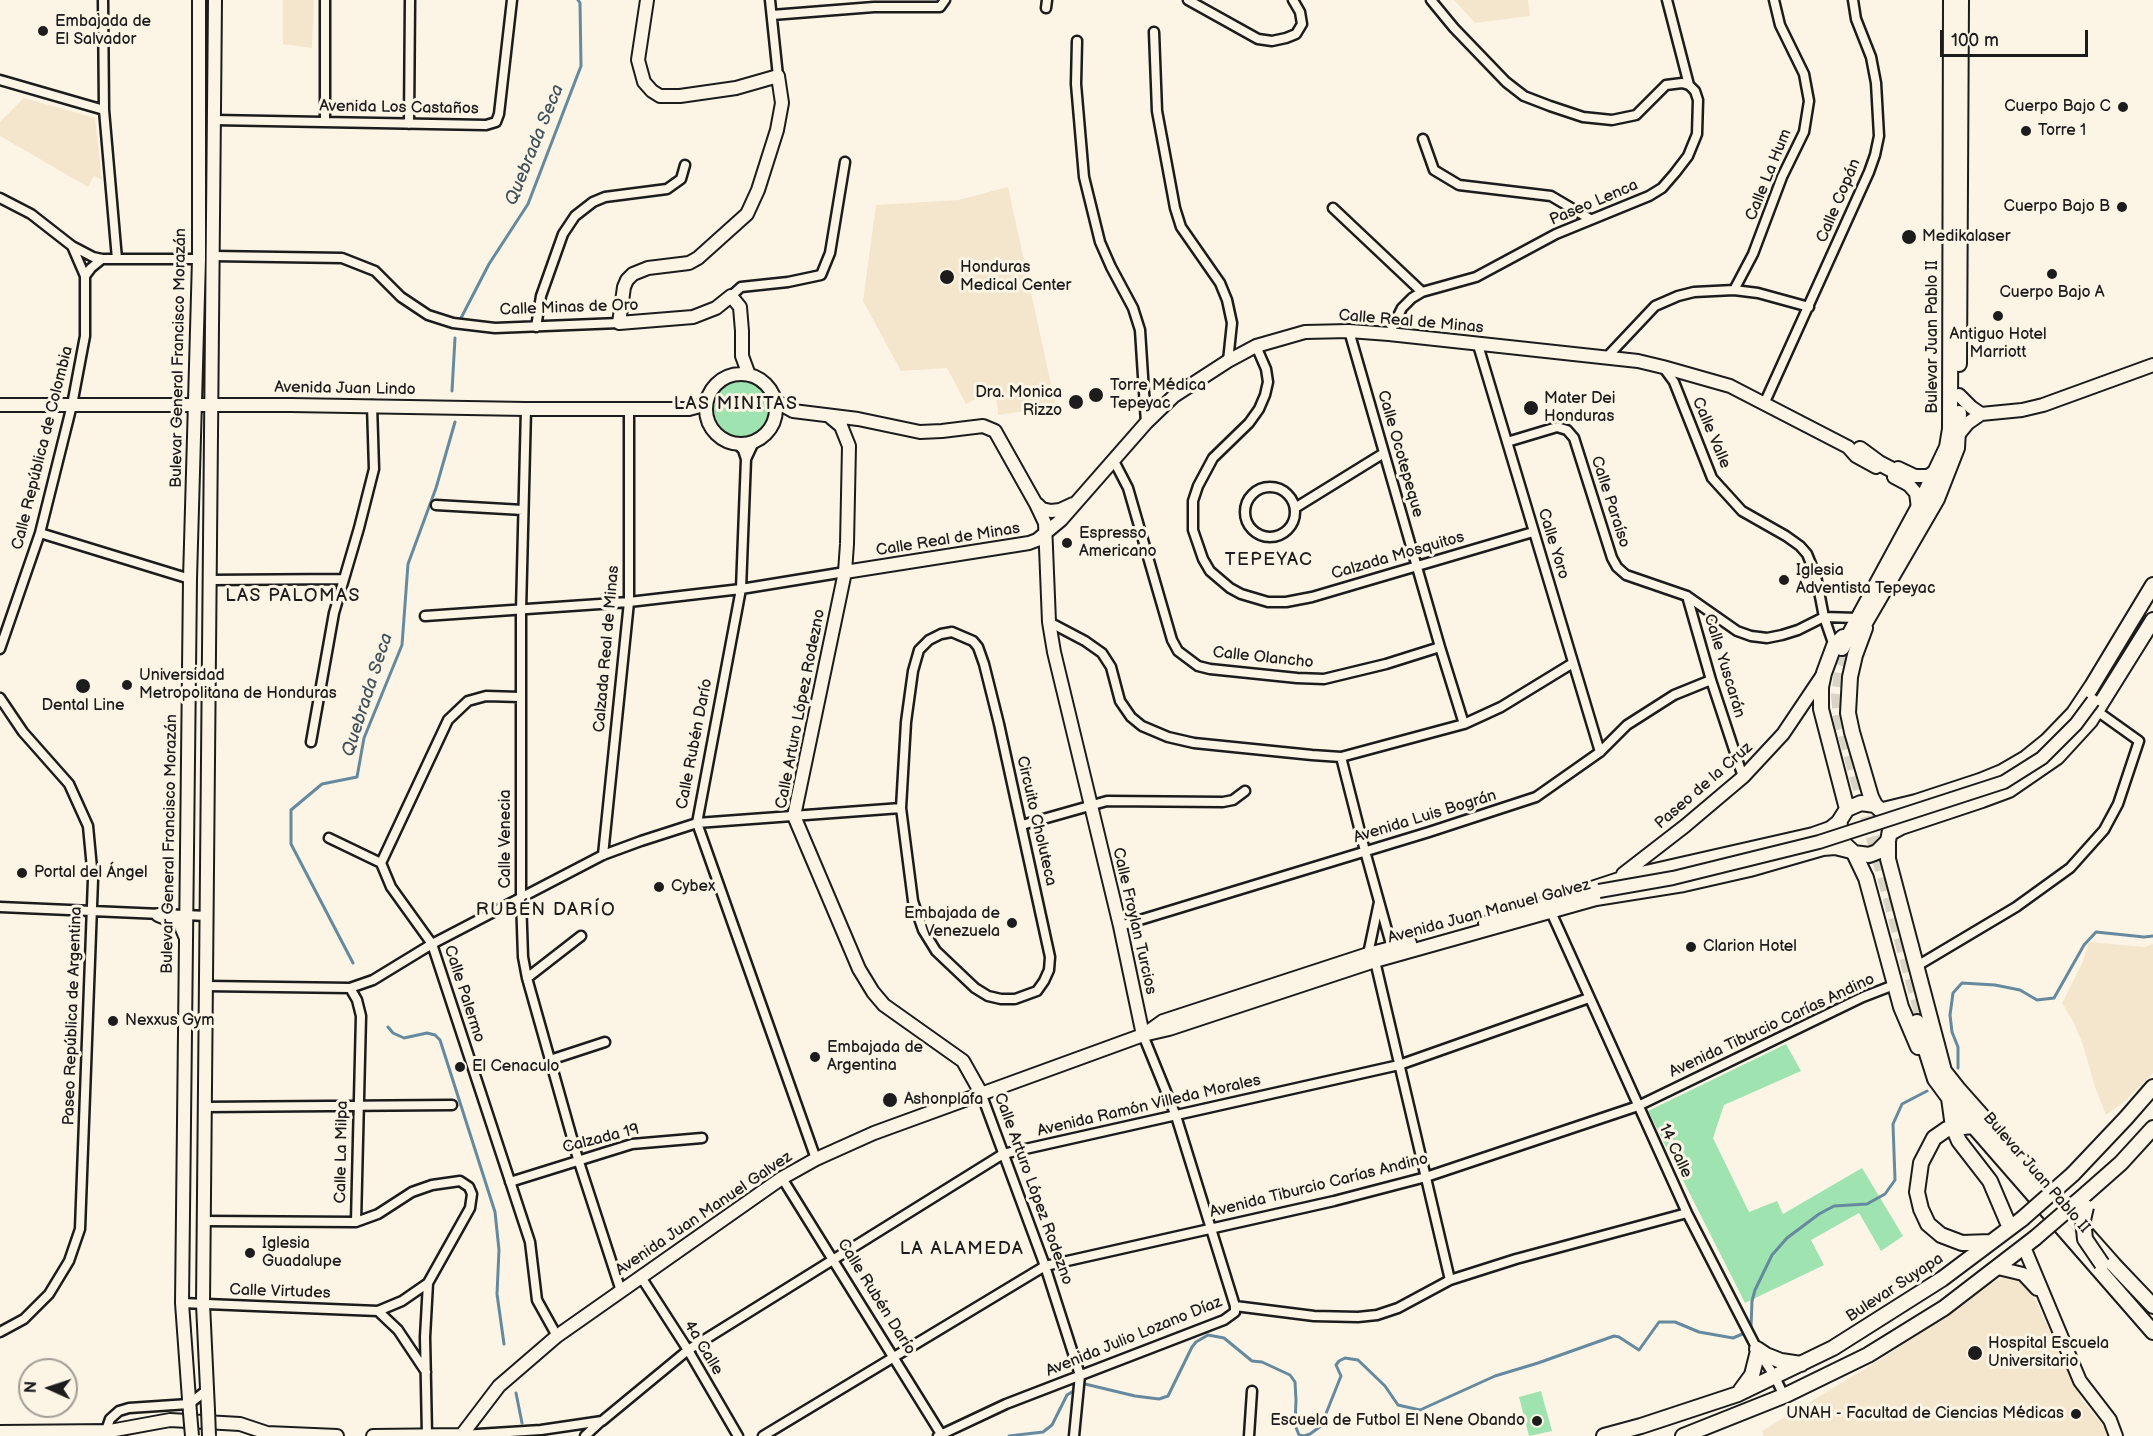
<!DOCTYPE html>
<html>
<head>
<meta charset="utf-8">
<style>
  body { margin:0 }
  #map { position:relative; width:2153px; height:1436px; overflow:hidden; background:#fcf5e5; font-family:"Balsamiq Sans",sans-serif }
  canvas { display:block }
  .north { position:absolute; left:18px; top:1358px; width:60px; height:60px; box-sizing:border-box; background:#fcf5e5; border:2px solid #a29e95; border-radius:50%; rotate:273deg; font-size:16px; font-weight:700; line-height:24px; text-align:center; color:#1c1c1c }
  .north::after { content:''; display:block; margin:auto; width:21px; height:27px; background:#1c1c1c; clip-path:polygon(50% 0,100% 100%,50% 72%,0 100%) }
  .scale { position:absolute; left:1940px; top:30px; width:148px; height:27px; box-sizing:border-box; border:3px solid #1c1c1c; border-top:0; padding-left:8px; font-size:18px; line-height:21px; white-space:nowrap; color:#1c1c1c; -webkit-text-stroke:4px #fcf5e5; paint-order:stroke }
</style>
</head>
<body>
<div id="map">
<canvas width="2153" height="1436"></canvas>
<div class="north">N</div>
<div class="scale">100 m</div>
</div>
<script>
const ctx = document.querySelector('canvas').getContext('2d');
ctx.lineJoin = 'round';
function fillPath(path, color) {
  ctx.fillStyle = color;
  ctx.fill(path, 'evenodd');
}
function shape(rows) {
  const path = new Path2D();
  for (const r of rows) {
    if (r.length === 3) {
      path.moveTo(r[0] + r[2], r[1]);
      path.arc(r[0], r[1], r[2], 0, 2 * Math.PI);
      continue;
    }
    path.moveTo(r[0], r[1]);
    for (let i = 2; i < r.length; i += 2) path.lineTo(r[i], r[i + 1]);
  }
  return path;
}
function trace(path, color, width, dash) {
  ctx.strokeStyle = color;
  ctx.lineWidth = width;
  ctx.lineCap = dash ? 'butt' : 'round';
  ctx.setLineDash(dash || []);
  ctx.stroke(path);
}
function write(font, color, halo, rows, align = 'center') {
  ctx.font = font + ' "Balsamiq Sans",sans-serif';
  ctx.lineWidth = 6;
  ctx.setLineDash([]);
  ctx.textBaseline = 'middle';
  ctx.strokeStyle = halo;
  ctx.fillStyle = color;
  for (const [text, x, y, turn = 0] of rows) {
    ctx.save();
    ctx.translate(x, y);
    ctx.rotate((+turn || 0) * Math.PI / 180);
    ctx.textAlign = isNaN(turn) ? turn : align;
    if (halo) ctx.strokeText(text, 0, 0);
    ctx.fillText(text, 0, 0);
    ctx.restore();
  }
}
fillPath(shape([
  [283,0,314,0,312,48,283,44],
  [1454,0,1528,0,1530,16,1475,23],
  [24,98,95,118,102,180,94,176,88,187,0,136,0,122],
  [1008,187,1056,407,998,415,996,393,986,394,966,404,947,368,901,371,863,301,876,205,958,200],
  [2089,942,2145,947,2153,944,2153,1073,2123,1103,2106,1115,2095,1087,2083,1045,2073,1021,2062,1003,2083,961],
  [2012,1275,2021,1279,2034,1297,2082,1400,2106,1429,2108,1436,1764,1436,1762,1431,1886,1356,2001,1277]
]), '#f4e6cd');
fillPath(shape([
  [742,409,28],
  [1786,1044,1801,1071,1724,1105,1713,1138,1749,1212,1777,1201,1783,1214,1862,1168,1903,1236,1881,1251,1859,1213,1811,1240,1824,1265,1745,1303,1648,1111],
  [1541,1391,1552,1431,1529,1436,1519,1397]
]), '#9fe4b0');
trace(shape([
  [460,320,489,264,528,204,581,66,580,3,578,0],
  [452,391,455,338],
  [353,963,291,844,291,810,322,784,357,777,364,738,402,645,408,564,436,488,455,422],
  [388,1027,393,1033,404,1038,427,1033,435,1035,440,1040,495,1212,499,1250,497,1294,504,1344],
  [1958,1068,1958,1047,1952,1032,1950,1015,1953,993,1962,983,1995,985,2020,990,2037,1000,2054,998,2084,945,2096,932,2144,937,2153,936],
  [516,1393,522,1423],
  [1009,1436,1043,1432,1052,1425,1067,1395,1085,1384,1135,1396,1159,1399,1168,1396,1192,1347,1196,1342,1208,1335,1224,1338,1252,1361,1262,1362,1290,1375,1295,1382,1296,1400,1295,1425,1299,1435,1304,1436,1310,1434,1321,1426,1341,1376,1336,1365,1339,1361,1345,1358,1358,1360,1385,1386,1398,1405,1420,1410,1495,1376,1538,1363,1614,1336,1619,1337,1639,1350,1659,1322,1675,1322,1699,1332,1733,1338,1747,1332,1751,1327,1752,1301,1755,1290,1772,1255,1787,1238,1819,1214,1834,1206,1867,1204,1885,1194,1895,1180,1893,1124,1902,1104,1927,1091]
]), '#658a9f', 3);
trace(shape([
  [1906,477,1925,487,1928,493,1928,501],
  [1858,635,1841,671,1838,696,1840,717,1923,1020]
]), '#dad4c7', 14, [14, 7]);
const street = shape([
  [103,0,104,110,117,259],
  [325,0,325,122],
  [770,0,778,76],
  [1188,0,1258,39,1272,41,1286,38,1296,34,1302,24,1300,12,1293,0],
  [1667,0,1689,85],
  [1046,8,1047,0],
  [772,15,874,7,940,7,945,0],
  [1154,32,1157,111,1175,208,1181,227,1220,283,1227,300,1232,323,1228,361],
  [1077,41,1076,84,1084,177,1100,242,1111,267,1133,308,1140,330,1146,423],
  [0,80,104,110],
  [214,120,486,125,496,122,499,114,512,0],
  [409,124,410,0],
  [1423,139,1434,170,1459,185,1551,196,1590,219],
  [0,198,31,214,72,246,85,276,85,336,72,405,40,533,0,649],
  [1333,208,1422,292],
  [72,246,93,257,102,259,199,259],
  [213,256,342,258,375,271,401,297,428,315,453,323,495,328,619,323],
  [85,276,91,268,102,259],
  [1734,290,1753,254,1782,177,1804,132,1809,101,1804,74,1780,25,1774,0],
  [731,296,741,287,788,282,821,275,830,253,845,162],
  [536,327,541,296,563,234,575,216,593,202,605,197,667,189,681,179,685,165],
  [1349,331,1440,647,1464,724],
  [1389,334,1402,308,1412,298,1422,292,1476,277,1556,234,1649,196,1662,188,1675,173,1688,156,1697,134,1698,100,1695,91,1689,85,1682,83,1666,85,1636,115,1612,120,1583,117,1550,106,1524,96,1506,82,1454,28,1431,0],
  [1478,345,1600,752],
  [1256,346,1266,369,1268,382,1265,395,1259,409,1249,423,1213,458,1198,486,1193,501,1193,530,1203,559,1210,571,1230,588,1241,594,1268,602,1286,602,1312,597,1533,532],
  [1606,358,1655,306,1678,296,1694,292,1734,290,1758,293,1809,307],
  [1663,367,1674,382,1712,478,1742,511,1786,536,1800,546,1807,554,1816,576,1824,617,1834,646],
  [1764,404,1869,172,1875,155,1879,136,1876,83,1871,57,1856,19,1853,0],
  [526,409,521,611,521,898,523,957,527,978,578,1159,621,1291],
  [754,442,746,459,741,589,697,823,816,1159],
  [1507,442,1557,427,1567,430,1574,438,1612,558,1617,567,1626,575,1687,596,1737,631,1751,636,1767,638,1782,635,1798,630,1824,617,1857,618],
  [737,444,743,450,746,459],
  [1114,461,1128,488,1172,640,1178,651,1198,666,1210,669,1297,678,1324,679,1386,664,1440,647],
  [1270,512,25],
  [436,505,523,510],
  [1295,508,1384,453],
  [40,533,190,579],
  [210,580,343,579],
  [1687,596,1711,680,1743,777],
  [425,616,629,602,741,589,845,572],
  [1049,622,1085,641,1102,653,1111,667,1120,701,1131,717,1142,726,1168,737,1194,743,1312,755,1341,757,1464,724,1501,707,1573,663],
  [952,632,973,641,978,647,984,664,999,724,1050,957,1049,970,1044,981,1037,991,1015,999,1001,999,988,996,975,988,936,951,923,930,913,901,901,808,906,722,913,671,919,650,929,640,941,634,952,632],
  [520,697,486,696,468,701,448,720,381,863,391,887,432,944,530,1242,537,1300,557,1336],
  [0,698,23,732,69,784,88,826,93,879,80,1229,69,1261,49,1294,24,1319,0,1332],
  [311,742,334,613,359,528,374,469,372,405],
  [1341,757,1365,851,1392,948],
  [1022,825,1107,801,1223,802,1233,800,1245,791],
  [329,838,381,863],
  [603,855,629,602,629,409],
  [0,907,207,916],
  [1551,912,1687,1213,1757,1349,1775,1377,1784,1396],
  [1120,926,1429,832,1536,797,1600,752,1627,725,1674,695,1711,680],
  [1368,954,1379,902],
  [1375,961,1450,1280],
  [1917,966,2016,907,2070,868,2104,830,2118,804,2139,741,2097,711],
  [527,978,581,936],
  [207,986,350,988,373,980,432,944,603,855,641,841,697,823,901,808],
  [350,988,357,1000,361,1016,356,1222],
  [1143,1035,1176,1116,1235,1306],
  [550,1060,605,1042],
  [981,1093,1045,1266,1080,1375,1074,1436],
  [205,1107,452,1105],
  [782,1178,941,1434],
  [510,1182,632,1144,702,1138],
  [204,1221,356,1222,378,1214,412,1192,432,1185,460,1181,469,1187,472,1194,470,1208,428,1283,425,1337,427,1435],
  [641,1277,688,1350,738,1436],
  [182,1303,378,1311,402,1301,428,1283],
  [1235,1306,1314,1316,1358,1317,1377,1315,1398,1308,1450,1280,1516,1259,1687,1213],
  [378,1311,398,1330,426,1372],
  [462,1435,541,1430,602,1421,688,1350,1003,1154,1399,1065,1589,998],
  [104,1436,110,1419,119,1411,129,1408,189,1404,207,1390],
  [585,1436,600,1422],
  [763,1436,1045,1266,1334,1201,1426,1177,1638,1106,1863,997,1894,985],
  [938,1436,1006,1404,1224,1320,1235,1312,1235,1306],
  [1249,1436,1252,1391]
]);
const secondary = shape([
  [647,0,638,60,644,82,652,91,660,96,680,96,736,88,778,76,782,103,777,130,758,190,747,214,698,258,689,263,648,268,633,274,627,280,624,287,619,323,693,317,716,308,731,296,740,307,742,331,742,356,749,375],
  [741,409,35],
  [1959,395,1971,407,1981,414],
  [775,401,793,411,858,419,920,432,942,431,983,426,995,431,1036,504,1045,523,1049,622,1054,652,1120,926,1143,1035],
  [0,405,291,405,526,409,689,409,700,406,708,397],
  [829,416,841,426,849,446,847,544,845,572,794,816,859,969,873,992,884,1005,963,1061,981,1093],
  [1959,434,1968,423,1981,414,2022,410,2043,405,2153,365],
  [1898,468,1915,476,1928,476,1937,470],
  [1894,477,1909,485,1916,493,1918,508],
  [1037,504,1042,509,1051,511,1060,510,1073,504],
  [845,572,1029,543,1037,540,1061,520,1146,423,1174,396,1228,361,1256,346,1305,332,1349,331,1389,334,1638,361,1663,367,1730,386,1848,447,1856,456,1876,467],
  [1623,874,1685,826,1743,777,1783,734,1822,676],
  [158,915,180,924,185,936],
  [1485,923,1628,876,1813,834,1830,828,1840,820],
  [1149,1031,1163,1021,1368,954,1410,943],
  [2024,1247,2080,1381,2110,1420,2116,1436],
  [1998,1268,2023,1274,2037,1289],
  [208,1410,203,1304,215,0],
  [190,1413,182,1303,190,579,199,259,199,0],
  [0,1432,110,1431,170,1420,240,1424,267,1433,337,1436],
  [373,1436,462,1435],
  [461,1436,499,1386,557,1336,782,1178,816,1159,874,1133,1143,1035,1169,1029,1375,961,1596,899,1684,885,1750,870,1823,849,1835,848,1851,852]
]);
const primary = shape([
  [1959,364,1961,0],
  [1860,449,1879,463,1906,477],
  [1865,628,1855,655,1850,677,1848,713,1852,732,1871,797,1875,805],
  [1858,635,1937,499,1957,448,1959,413],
  [1843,637,1834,646,1824,673,1821,687,1821,709,1847,809],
  [1842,648,1918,508,1947,447,1950,429,1951,0],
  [1883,810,1916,802,1980,781,2002,772,2026,758,2047,741,2074,713,2092,686,2153,585],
  [1890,833,1901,827,1982,800,2009,790,2057,757,2090,721,2153,620],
  [1888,841,1877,852,1869,855,1854,853,1841,841,1839,835,1840,820,1847,809,1861,803,1875,805,1888,817,1891,825,1888,841,1888,859,1944,1071],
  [1854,853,1866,878,1901,1007,1918,1047],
  [1917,1022,1935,1079,1949,1098,2153,1332],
  [1941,1064,1944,1071,1959,1090,2114,1265,2153,1306],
  [1949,1098,1953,1127,1959,1141,1990,1181,2010,1228],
  [1972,1126,1947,1129,1934,1138,1921,1163,1917,1192,1921,1209,1928,1224,1941,1235,1962,1243,1991,1242],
  [2073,1174,2126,1118,2153,1087],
  [2087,1193,2121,1163,2153,1128],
  [1757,1349,1766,1355,1781,1361,1801,1364],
  [1741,1390,1752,1375,1758,1351],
  [1604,1436,1641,1426,1738,1394,1833,1348,1942,1279,2022,1219],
  [1683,1436,1786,1395,1868,1355,1944,1308,2035,1238]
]);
trace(street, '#1c1c1c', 13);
trace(secondary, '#1c1c1c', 16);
trace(primary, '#1c1c1c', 18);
trace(street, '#fcf5e5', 8);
trace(secondary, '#fcf5e5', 12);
trace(primary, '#fcf5e5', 14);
const secondaryBridge = shape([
  [1599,891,1673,878,1819,842,2004,782,2042,758,2076,724,2093,701],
  [208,1410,209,1436],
  [190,1413,192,1436]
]);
const primaryBridge = shape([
  [2086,1207,2083,1220,2085,1239,2102,1264],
  [2022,1219,2073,1174],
  [2035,1238,2087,1193]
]);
trace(secondaryBridge, '#1c1c1c', 16, []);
trace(primaryBridge, '#1c1c1c', 18, []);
trace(secondaryBridge, '#fcf5e5', 12);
trace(primaryBridge, '#fcf5e5', 14);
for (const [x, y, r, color] of [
  [43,31,6,"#1c1c1c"],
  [2123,107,6,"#1c1c1c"],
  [2026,131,6,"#1c1c1c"],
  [2122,207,6,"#1c1c1c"],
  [1909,237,8,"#1c1c1c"],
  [2052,274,6,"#1c1c1c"],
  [947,277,8,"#1c1c1c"],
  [1998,316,6,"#1c1c1c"],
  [1096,395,8,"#1c1c1c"],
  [1076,402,8,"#1c1c1c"],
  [1531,408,8,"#1c1c1c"],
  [1067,543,6,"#1c1c1c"],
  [1784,580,6,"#1c1c1c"],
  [127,685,6,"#1c1c1c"],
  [83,686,8,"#1c1c1c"],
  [22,873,6,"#1c1c1c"],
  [659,887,6,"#1c1c1c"],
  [1012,923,6,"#1c1c1c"],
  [1691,947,6,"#1c1c1c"],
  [113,1021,6,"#1c1c1c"],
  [815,1057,6,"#1c1c1c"],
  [460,1067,6,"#1c1c1c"],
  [890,1100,8,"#1c1c1c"],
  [250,1253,6,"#1c1c1c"],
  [1975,1353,8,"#1c1c1c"],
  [2076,1414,6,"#1c1c1c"],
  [1537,1421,6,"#1c1c1c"]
]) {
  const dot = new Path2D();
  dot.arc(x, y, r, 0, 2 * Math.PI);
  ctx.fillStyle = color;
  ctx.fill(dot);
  trace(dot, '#fcf5e5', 2);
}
write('16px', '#1c1c1c', '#fcf5e5', [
  ["Embajada de",55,22],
  ["El Salvador",55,40],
  ["Cuerpo Bajo C",2111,107,"right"],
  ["Torre 1",2038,131],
  ["Cuerpo Bajo B",2110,207,"right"],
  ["Medikalaser",1922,237],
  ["Honduras",960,268],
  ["Medical Center",960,286],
  ["Cuerpo Bajo A",2052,293,"center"],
  ["Antiguo Hotel",1998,335,"center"],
  ["Marriott",1998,353,"center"],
  ["Torre Médica",1110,386],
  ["Tepeyac",1110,404],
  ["Dra. Monica",1062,393,"right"],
  ["Rizzo",1062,411,"right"],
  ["Mater Dei",1544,399],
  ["Honduras",1544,417],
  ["Espresso",1079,534],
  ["Americano",1079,552],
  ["Iglesia",1796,571],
  ["Adventista Tepeyac",1796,589],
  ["Universidad",139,676],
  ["Metropolitana de Honduras",139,694],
  ["Dental Line",83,706,"center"],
  ["Portal del Ángel",34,873],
  ["Cybex",671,887],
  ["Embajada de",1000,914,"right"],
  ["Venezuela",1000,932,"right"],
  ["Clarion Hotel",1703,947],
  ["Nexxus Gym",125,1021],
  ["Embajada de",827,1048],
  ["Argentina",827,1066],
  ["El Cenaculo",472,1067],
  ["Ashonplafa",904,1100],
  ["Iglesia",262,1244],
  ["Guadalupe",262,1262],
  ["Hospital Escuela",1988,1344],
  ["Universitario",1988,1362],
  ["UNAH - Facultad de Ciencias Médicas",2064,1414,"right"],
  ["Escuela de Futbol El Nene Obando",1525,1421,"right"]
], 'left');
write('16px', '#1c1c1c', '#fcf5e5', [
  ["Avenida Los Castaños",399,108,1],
  ["Calle La Hum",1769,175,-68],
  ["Calle Copán",1839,201,-67],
  ["Paseo Lenca",1594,203,-23],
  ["Calle Minas de Oro",569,308,-2],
  ["Calle Real de Minas",1411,322,5],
  ["Bulevar Juan Pablo II",1933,337,-90],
  ["Bulevar General Francisco Morazán",179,358,-89],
  ["Avenida Juan Lindo",345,389,1],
  ["Calle Valle",1711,433,67],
  ["Calle República de Colombia",43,448,-76],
  ["Calle Ocotepeque",1400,454,74],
  ["Calle Paraíso",1610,502,72],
  ["Calle Real de Minas",948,540,-9],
  ["Calle Yoro",1553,544,73],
  ["Calzada Mosquitos",1398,556,-16],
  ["Calzada Real de Minas",607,649,-85],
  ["Calle Olancho",1263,658,6],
  ["Calle Yuscarán",1724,666,73],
  ["Calle Arturo López Rodezno",801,709,-79],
  ["Calle Rubén Darío",695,744,-79],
  ["Paseo de la Cruz",1704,786,-41],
  ["Avenida Luis Bográn",1425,817,-17],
  ["Circuito Choluteca",1036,821,77],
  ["Calle Venecia",506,839,-90],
  ["Bulevar General Francisco Morazán",170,844,-89],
  ["Avenida Juan Manuel Galvez",1489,912,-15],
  ["Calle Froylan Turcios",1134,921,77],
  ["Calle Palermo",464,994,72],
  ["Paseo República de Argentina",73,1016,-88],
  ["Avenida Tiburcio Carías Andino",1772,1026,-25],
  ["Avenida Ramón Villeda Morales",1149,1106,-13],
  ["Calzada 19",601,1139,-14],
  ["14 Calle",1675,1151,65],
  ["Calle La Milpa",342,1152,-89],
  ["Bulevar Juan Pablo II",2036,1173,49],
  ["Avenida Tiburcio Carías Andino",1319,1186,-14],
  ["Calle Arturo López Rodezno",1033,1189,70],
  ["Avenida Juan Manuel Galvez",704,1214,-34],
  ["Bulevar Suyapa",1895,1288,-33],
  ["Calle Virtudes",280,1292,2],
  ["Calle Rubén Darío",876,1297,58],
  ["Avenida Julio Lozano Díaz",1134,1337,-22],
  ["4a Calle",703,1348,59]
]);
write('italic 18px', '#40535d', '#fcf5e5', [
  ["Quebrada Seca",535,145,-68],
  ["Quebrada Seca",368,695,-72]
]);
ctx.letterSpacing = '1.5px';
write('18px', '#1c1c1c', '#fcf5e5', [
  ["LAS MINITAS",736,404],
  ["TEPEYAC",1269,560],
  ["LAS PALOMAS",293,596],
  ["RUBÉN DARÍO",546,910],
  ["LA ALAMEDA",962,1249]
]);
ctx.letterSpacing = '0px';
</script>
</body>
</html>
